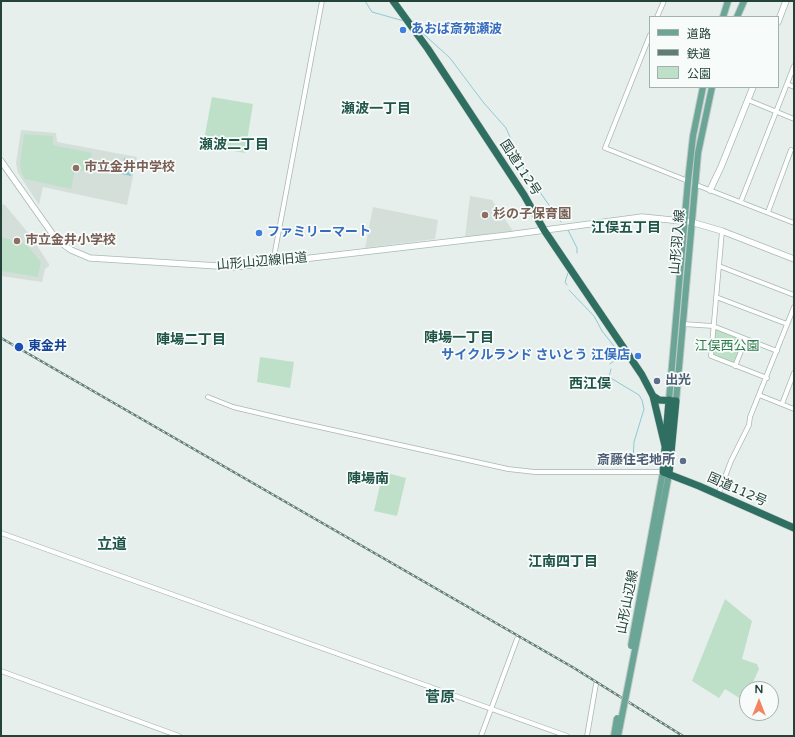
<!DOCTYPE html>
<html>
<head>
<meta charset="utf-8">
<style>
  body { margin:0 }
  #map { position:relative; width:795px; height:737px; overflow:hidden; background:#e6efeb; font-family:"Varela Round","Noto Sans JP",sans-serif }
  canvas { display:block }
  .frame { position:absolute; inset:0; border:2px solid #24423a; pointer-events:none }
  .legend { position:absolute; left:649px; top:16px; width:130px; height:72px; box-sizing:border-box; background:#f7fbf9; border:1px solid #a3b1ad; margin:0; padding:5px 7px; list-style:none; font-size:12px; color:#24423a }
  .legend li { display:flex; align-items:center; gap:8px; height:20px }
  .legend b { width:20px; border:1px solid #a3b1ad }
  .north { position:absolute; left:739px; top:681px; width:40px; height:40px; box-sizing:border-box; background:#f7fbf9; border:1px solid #a3b1ad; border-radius:50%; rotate:0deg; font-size:11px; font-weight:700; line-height:16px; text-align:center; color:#24423a }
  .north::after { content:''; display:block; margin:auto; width:14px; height:18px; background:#f4845f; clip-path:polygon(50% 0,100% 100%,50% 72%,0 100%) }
</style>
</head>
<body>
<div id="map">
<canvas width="795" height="737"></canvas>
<div class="frame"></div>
<ul class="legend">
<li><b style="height:5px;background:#6aa596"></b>道路</li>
<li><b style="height:5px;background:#5f7d75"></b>鉄道</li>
<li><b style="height:11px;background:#bfe0c8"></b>公園</li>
</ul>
<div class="north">N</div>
</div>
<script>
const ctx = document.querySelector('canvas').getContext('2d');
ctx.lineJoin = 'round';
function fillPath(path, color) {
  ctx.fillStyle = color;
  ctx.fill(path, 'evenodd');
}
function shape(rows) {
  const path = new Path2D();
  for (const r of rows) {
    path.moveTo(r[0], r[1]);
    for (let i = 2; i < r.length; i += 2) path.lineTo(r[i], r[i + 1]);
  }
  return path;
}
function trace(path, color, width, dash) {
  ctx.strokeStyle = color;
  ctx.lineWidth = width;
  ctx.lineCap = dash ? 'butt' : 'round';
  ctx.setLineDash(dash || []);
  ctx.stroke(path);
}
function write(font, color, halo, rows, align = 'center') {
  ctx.font = font + ' "Varela Round","Noto Sans JP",sans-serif';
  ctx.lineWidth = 3.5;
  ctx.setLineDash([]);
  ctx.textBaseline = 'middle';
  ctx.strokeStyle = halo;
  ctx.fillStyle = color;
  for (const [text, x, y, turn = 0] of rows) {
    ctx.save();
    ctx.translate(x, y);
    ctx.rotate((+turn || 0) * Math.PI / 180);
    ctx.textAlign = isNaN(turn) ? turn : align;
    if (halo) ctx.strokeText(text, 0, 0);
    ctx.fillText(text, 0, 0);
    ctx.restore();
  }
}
fillPath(shape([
  [21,130,56,133,57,142,137,157,127,205,43,187,39,205,18,173,16,163],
  [470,196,492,200,513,231,465,237],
  [1,204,5,205,30,235,49,264,49,266,45,269,42,282,1,276],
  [373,207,438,220,435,239,365,248]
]), '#d4dfda');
fillPath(shape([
  [212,97,253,104,245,153,203,145],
  [24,134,53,136,53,145,92,153,89,172,75,170,71,189,25,179,21,172,20,163],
  [1,237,26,244,41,262,38,277,1,271],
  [713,326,746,339,735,366,711,356],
  [260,357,294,362,290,388,257,382],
  [383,472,406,478,397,516,374,511],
  [725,599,752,621,742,659,757,664,759,669,750,689,747,689,744,701,725,689,719,698,692,681]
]), '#bfe0c8');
fillPath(shape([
  [124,158,134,160,131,176,121,174]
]), '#8ec9d4');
trace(shape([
  [365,1,372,12,404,21],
  [418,29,450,58,483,102,506,128,525,171,561,222],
  [568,230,577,248,577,253],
  [567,285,565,282,568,273],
  [569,290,594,316,602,331,621,355,610,364],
  [611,369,609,377,639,395,642,400,644,409,634,442,633,460]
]), '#8ec9d4', 1);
const street = shape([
  [657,17,664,1],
  [650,35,605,148,688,181],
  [787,84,794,87],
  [748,100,794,119],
  [694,184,794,223],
  [741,201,794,66],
  [768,212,791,150],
  [722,231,711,356,767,378],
  [273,262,322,1],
  [719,266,794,295],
  [716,297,787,324],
  [683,324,713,326,777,351],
  [735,366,746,339],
  [759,395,794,409],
  [208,397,233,407,288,420,508,469,535,472,663,472],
  [782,404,794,373],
  [718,495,731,461,749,425,750,417,794,307],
  [1,533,567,736],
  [1,671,179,736],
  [481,736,517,639],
  [587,736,596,684]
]);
const secondary = shape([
  [778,22,786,1],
  [1,161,56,239,71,250,90,258,234,267,508,235,642,217,691,222,722,231,794,259],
  [710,190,721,167,753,87]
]);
const primary = shape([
  [723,17,728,1],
  [737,17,744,1],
  [669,400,688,181,693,136,703,87],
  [676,401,698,153,712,87],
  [649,548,663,472],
  [655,548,669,474]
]);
const highway = shape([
  [393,1,428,49,524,195,544,230,642,375,653,396,665,446],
  [653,396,659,400,676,401,669,474],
  [669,400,663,472,699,486,794,528]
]);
trace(street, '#a8b8b2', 5.5);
trace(secondary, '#a4bbb3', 7);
trace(primary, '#c2cac8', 8);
trace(highway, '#c2cac8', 8);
trace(street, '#fff', 4);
trace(secondary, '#fff', 5.5);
trace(primary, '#6aa596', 6);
trace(highway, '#2f6f62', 7);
const rail = shape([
  [1,338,574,668,683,736]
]);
trace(rail, '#5f7d75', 2.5);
trace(rail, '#f7fbf9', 1, [3]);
const primaryBridge = shape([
  [631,646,649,548],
  [614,736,617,718],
  [618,736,655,548]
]);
trace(primaryBridge, '#c2cac8', 8, []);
trace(primaryBridge, '#6aa596', 6);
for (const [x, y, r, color] of [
  [403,30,4,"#3f7fe0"],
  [76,168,4,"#8d6e63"],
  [485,215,4,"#8d6e63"],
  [259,233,4,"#3f7fe0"],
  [17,241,4,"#8d6e63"],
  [19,347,5,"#1a4fb4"],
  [638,356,4,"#3f7fe0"],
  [657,381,4,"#5c6f8a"],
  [683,461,4,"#5c6f8a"]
]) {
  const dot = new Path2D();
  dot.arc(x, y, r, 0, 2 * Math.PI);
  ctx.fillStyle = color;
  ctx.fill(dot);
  trace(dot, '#f7fbf9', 1.5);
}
write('bold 13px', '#366cbe', '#f7fbf9', [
  ["あおば斎苑瀬波",411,30],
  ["ファミリーマート",267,233],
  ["サイクルランド さいとう 江俣店",630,356,"right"]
], 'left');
write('bold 13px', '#785e54', '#f7fbf9', [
  ["市立金井中学校",84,168],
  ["杉の子保育園",493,215],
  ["市立金井小学校",25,241]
], 'left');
write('13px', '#24423a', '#f7fbf9', [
  ["国道112号",520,168,57],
  ["山形羽入線",678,242,-85],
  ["山形山辺線旧道",262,262,-5],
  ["国道112号",737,490,24],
  ["山形山辺線",628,602,-79]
]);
write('bold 13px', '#164399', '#f7fbf9', [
  ["東金井",28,347]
], 'left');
write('13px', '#2d7a4b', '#f7fbf9', [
  ["江俣西公園",727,347]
]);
write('bold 13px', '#4e5e75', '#f7fbf9', [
  ["出光",665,381],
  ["斎藤住宅地所",675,461,"right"]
], 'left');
write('bold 14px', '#1f5548', '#f7fbf9', [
  ["瀬波一丁目",376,109],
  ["瀬波二丁目",234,145],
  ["江俣五丁目",626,228],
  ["陣場一丁目",459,338],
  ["陣場二丁目",191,340],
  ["西江俣",590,384],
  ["陣場南",368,479],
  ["江南四丁目",563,562]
]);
write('bold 15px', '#1f5548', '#f7fbf9', [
  ["立道",112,545],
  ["菅原",440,698]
]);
</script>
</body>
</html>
